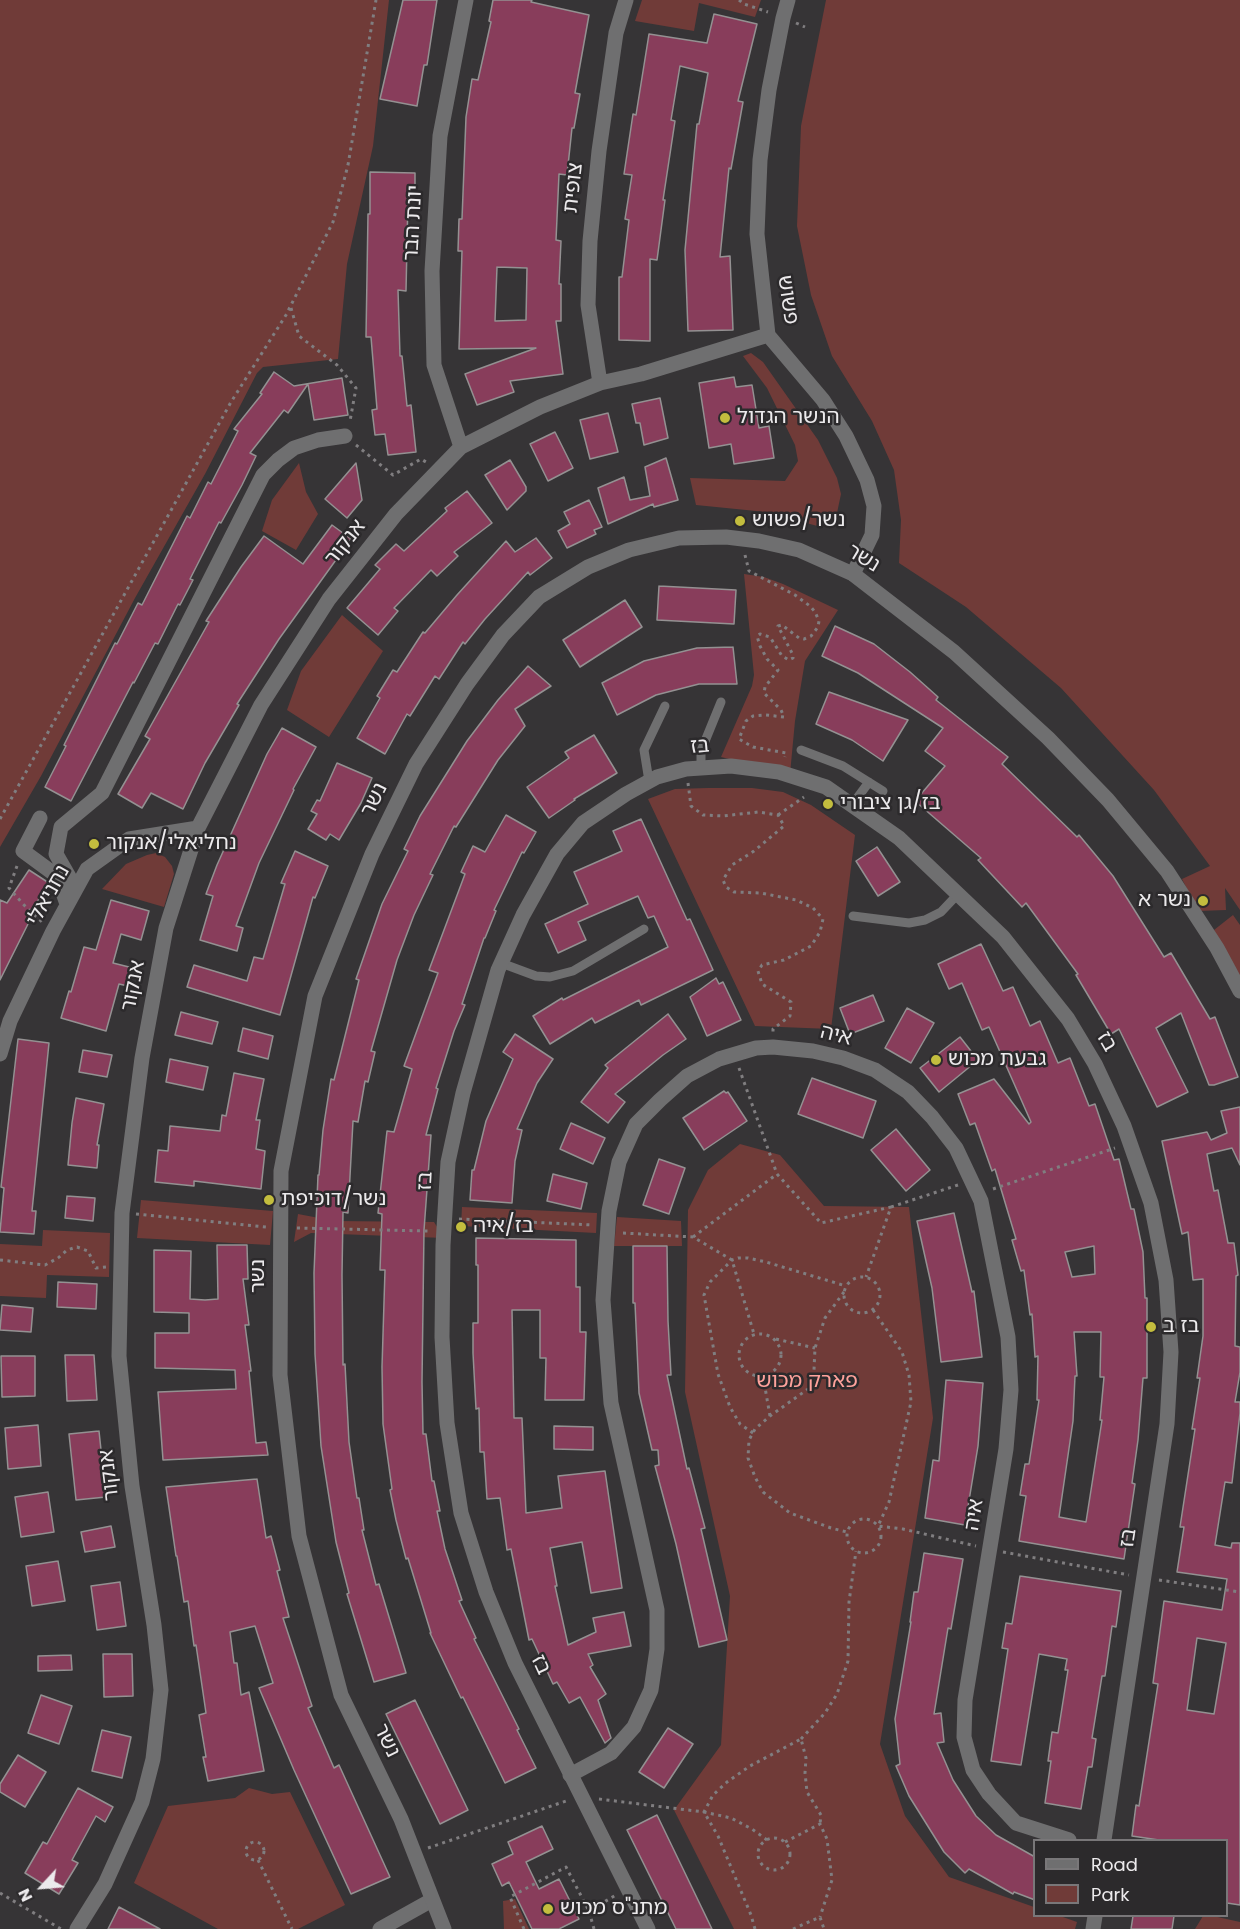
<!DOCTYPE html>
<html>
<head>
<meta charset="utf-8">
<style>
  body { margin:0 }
  #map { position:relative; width:1240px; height:1929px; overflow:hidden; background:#363436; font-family:Poppins,sans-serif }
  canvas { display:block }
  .legend { position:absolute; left:1033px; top:1839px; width:195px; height:78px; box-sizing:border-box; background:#2c2a2c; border:2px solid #797779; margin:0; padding:8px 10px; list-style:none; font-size:18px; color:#eceaec }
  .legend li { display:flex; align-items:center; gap:12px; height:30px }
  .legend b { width:30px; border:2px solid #797779 }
  .north { position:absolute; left:12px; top:1857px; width:60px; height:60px; -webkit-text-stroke:4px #2c2a2c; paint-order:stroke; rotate:244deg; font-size:16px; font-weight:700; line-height:24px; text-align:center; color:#eceaec }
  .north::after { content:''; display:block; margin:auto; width:21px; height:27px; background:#eceaec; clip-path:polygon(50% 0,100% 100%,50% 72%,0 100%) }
</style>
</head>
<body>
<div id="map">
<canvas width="1240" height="1929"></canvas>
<ul class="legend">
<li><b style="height:8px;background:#6f6f70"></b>Road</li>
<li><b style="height:16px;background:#703b38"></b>Park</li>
</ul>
<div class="north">N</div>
</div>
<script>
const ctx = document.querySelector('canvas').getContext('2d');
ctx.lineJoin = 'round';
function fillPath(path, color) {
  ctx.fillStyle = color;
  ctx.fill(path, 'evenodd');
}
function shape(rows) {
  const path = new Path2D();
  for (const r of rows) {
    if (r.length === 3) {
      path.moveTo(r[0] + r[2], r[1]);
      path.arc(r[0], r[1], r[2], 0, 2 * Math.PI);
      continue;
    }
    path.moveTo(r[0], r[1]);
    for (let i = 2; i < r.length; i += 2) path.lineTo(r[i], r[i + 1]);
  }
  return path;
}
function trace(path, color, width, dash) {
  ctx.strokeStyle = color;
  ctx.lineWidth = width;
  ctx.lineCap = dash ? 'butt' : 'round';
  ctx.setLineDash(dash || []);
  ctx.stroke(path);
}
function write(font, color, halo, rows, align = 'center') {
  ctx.font = font + ' Poppins,"Noto Sans Hebrew",sans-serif';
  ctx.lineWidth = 5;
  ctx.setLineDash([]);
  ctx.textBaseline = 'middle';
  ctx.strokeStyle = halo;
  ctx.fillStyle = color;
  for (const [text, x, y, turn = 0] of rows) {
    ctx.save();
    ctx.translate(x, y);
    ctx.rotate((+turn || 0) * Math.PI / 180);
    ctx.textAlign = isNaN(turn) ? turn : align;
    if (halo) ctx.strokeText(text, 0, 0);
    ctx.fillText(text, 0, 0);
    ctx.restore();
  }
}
fillPath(shape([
  [0,0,389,0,373,146,347,264,338,359,263,367,257,373,205,474,135,598,41,776,0,847],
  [642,0,761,0,755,17,699,3,694,31,635,21],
  [826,0,1240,0,1240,910,1225,888,1226,910,1198,911,1182,879,1210,866,1154,790,1061,688,966,607,899,563,901,520,894,470,872,421,832,356,811,295,797,226,801,126],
  [751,353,763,362,818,440,837,478,841,494,837,513,833,521,821,527,766,512,696,505,690,478,785,481,798,461,795,445,767,388,743,356],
  [299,463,306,492,318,514,296,550,262,531,272,500],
  [744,574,764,577,783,584,838,610,805,661,795,721,790,774,721,757,752,686,754,675],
  [342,615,383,651,329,737,287,710,301,671],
  [708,788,752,788,783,792,811,805,855,835,831,1029,755,1026,648,799,675,789],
  [156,853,165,857,172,866,174,874,164,907,102,889,126,864,147,855],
  [1233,915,1240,925,1240,984,1214,930],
  [740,1144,780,1155,824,1206,909,1207,933,1418,880,1744,905,1816,949,1877,1034,1907,1034,1916,1060,1916,1077,1922,1075,1929,734,1929,674,1810,721,1745,730,1596,685,1392,688,1210,708,1170],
  [141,1200,273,1211,270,1245,137,1238],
  [462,1207,597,1213,596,1233,461,1226],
  [298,1214,335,1221,434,1222,444,1238,311,1233,294,1242],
  [617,1217,681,1221,682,1246,614,1246],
  [43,1230,110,1233,109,1277,47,1275,46,1298,0,1296,0,1244,42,1246],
  [249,1788,272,1794,290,1792,345,1905,298,1929,218,1929,134,1883,168,1806,235,1798],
  [515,1899,529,1929,504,1929,503,1901],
  [1203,1916,1213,1916,1240,1922,1240,1929,1195,1929]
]), '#703b38');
const building = shape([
  [403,0,437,0,427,65,424,65,417,106,380,99,403,0],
  [493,0,532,0,531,2,589,15,575,93,580,94,574,128,572,128,567,175,559,174,556,240,561,241,559,284,561,284,561,321,556,321,563,374,510,381,514,392,477,405,465,374,536,348,459,349,462,251,458,251,459,219,462,219,466,117,472,79,478,80,491,22,489,21,493,0],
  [497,267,527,268,526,320,495,321,497,267],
  [714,14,757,24,738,101,743,102,731,169,729,168,720,257,730,256,733,330,688,331,685,250,697,124,699,124,708,73,680,66,671,120,675,121,663,200,665,200,657,260,650,259,650,341,619,340,619,277,622,277,629,220,625,219,632,175,624,174,633,114,636,115,649,34,707,43,714,14],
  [370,172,415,173,415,198,408,198,406,291,398,290,400,356,402,356,407,406,411,405,416,452,388,455,385,434,375,435,372,410,377,409,371,337,366,337,368,214,370,214,370,172],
  [274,372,294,386,342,378,348,415,314,420,308,384,288,413,284,410,250,453,256,456,242,485,221,523,219,522,190,579,193,580,180,605,178,604,158,644,155,643,134,683,133,682,71,801,45,787,66,746,64,745,115,643,117,644,138,603,142,605,187,516,190,518,208,482,211,484,238,431,234,429,262,394,260,393,274,372],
  [734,377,736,387,752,385,759,428,769,426,774,458,734,464,731,444,709,448,699,383,734,377],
  [660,398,668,438,644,445,640,423,636,423,632,404,660,398],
  [608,413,618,452,590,459,580,420,608,413],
  [555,432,573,468,548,481,530,444,555,432],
  [666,458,678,500,654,507,653,504,608,524,598,488,624,477,630,500,650,496,645,467,666,458],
  [510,460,526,487,526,491,507,510,485,475,510,460],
  [356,463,362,500,347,518,325,499,356,463],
  [467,491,492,523,454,552,458,556,437,576,431,570,394,608,398,611,378,635,347,608,380,569,375,565,396,544,404,551,447,511,445,508,467,491],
  [589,500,602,527,594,530,596,534,567,548,558,531,570,524,564,512,589,500],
  [332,525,351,539,279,639,237,704,239,705,205,763,183,809,151,793,142,808,118,794,150,739,145,736,209,622,206,621,241,567,264,536,303,564,332,525],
  [536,538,552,558,530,575,528,572,485,619,465,644,463,642,439,679,435,676,410,716,407,714,385,754,357,738,380,698,377,696,393,670,397,672,423,632,425,633,457,595,506,541,515,552,536,538],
  [659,586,736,590,734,624,657,620,659,586],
  [625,600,642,627,580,667,563,640,625,600],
  [835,626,874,644,910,672,938,697,936,700,1008,757,1002,764,1077,837,1079,835,1113,876,1164,957,1171,953,1210,1019,1215,1017,1238,1077,1214,1085,1209,1085,1181,1013,1156,1028,1188,1092,1157,1107,1119,1029,1111,1034,1076,975,1078,974,1026,903,1022,907,978,860,981,858,915,801,945,766,925,751,943,728,858,673,822,656,835,626],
  [733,647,737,684,699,684,656,695,617,715,602,683,644,661,697,648,733,647],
  [528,666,551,686,515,709,525,726,498,760,456,827,454,826,430,874,433,875,414,915,397,960,371,1051,375,1052,368,1082,365,1081,358,1122,353,1121,348,1213,343,1212,342,1275,343,1365,345,1364,349,1442,357,1498,359,1498,364,1530,362,1530,376,1585,379,1584,406,1673,374,1682,347,1594,349,1593,336,1542,321,1446,315,1354,314,1273,318,1175,319,1175,323,1130,331,1079,334,1080,359,980,356,979,382,904,408,851,404,849,420,816,467,741,498,700,528,666],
  [829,692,908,720,883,761,852,740,816,724,829,692],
  [282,728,316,747,293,789,294,790,259,863,236,926,243,928,237,951,200,940,213,896,206,894,217,865,267,754,282,728],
  [594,735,617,773,574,799,575,800,549,818,527,787,569,758,565,752,594,735],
  [337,763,372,778,361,803,339,840,330,834,326,840,308,829,317,814,311,811,317,800,320,801,337,763],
  [506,815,536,832,524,853,522,852,494,910,496,911,485,938,484,938,462,1004,465,1005,454,1031,436,1088,438,1089,426,1135,431,1135,424,1230,422,1382,423,1434,426,1434,432,1481,434,1481,440,1511,437,1511,445,1549,462,1600,459,1601,476,1638,474,1639,519,1729,517,1730,536,1768,505,1783,463,1697,461,1698,430,1633,431,1633,408,1558,406,1559,396,1520,390,1490,392,1489,383,1424,382,1367,385,1270,380,1270,382,1214,378,1213,387,1131,394,1132,412,1069,404,1066,438,973,429,970,465,874,461,872,473,846,485,852,506,815],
  [641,819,687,920,690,919,713,970,641,1005,639,1000,595,1023,592,1018,550,1044,533,1016,562,998,563,1000,668,947,654,916,648,918,638,896,578,922,586,940,558,953,545,924,588,904,574,872,622,851,613,831,641,819],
  [877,847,900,882,878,896,856,861,877,847],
  [295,851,328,866,315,898,313,897,280,1015,187,987,194,965,247,981,254,957,263,959,285,884,281,883,295,851],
  [29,870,49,883,29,915,32,916,0,980,0,900,7,903,29,870],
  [111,900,149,911,141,940,121,934,113,963,133,968,128,986,119,984,106,1031,61,1018,69,991,71,992,84,947,96,950,111,900],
  [981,944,1003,991,1013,987,1030,1026,1040,1021,1058,1063,1070,1058,1089,1106,1095,1104,1114,1160,1119,1159,1131,1209,1134,1209,1143,1252,1145,1298,1147,1298,1147,1378,1143,1378,1138,1440,1132,1483,1135,1484,1124,1559,1019,1541,1026,1496,1020,1495,1025,1464,1029,1464,1039,1400,1037,1400,1038,1356,1035,1357,1032,1314,1030,1315,1024,1270,1021,1271,1012,1240,1016,1239,995,1169,992,1171,975,1123,970,1125,958,1094,994,1079,1029,1124,1031,1122,989,1027,982,1030,962,983,949,989,938,964,981,944],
  [1094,1246,1095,1274,1072,1277,1065,1252,1094,1246],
  [1074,1332,1101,1332,1100,1377,1104,1377,1100,1420,1102,1420,1086,1522,1059,1517,1073,1421,1075,1376,1077,1376,1074,1332],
  [716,978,719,984,723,982,741,1020,707,1036,690,997,716,978],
  [873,995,884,1021,850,1034,840,1008,873,995],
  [907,1008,934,1023,911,1063,885,1048,907,1008],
  [181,1012,218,1022,212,1044,175,1035,181,1012],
  [668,1014,686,1039,663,1055,615,1094,625,1102,608,1123,581,1102,608,1068,605,1065,668,1014],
  [243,1028,273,1036,268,1059,238,1051,243,1028],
  [515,1034,553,1059,537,1083,517,1129,522,1130,515,1161,512,1203,470,1200,472,1170,474,1170,486,1121,513,1059,503,1052,515,1034],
  [960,1037,978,1060,939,1092,920,1068,960,1037],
  [18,1039,49,1043,32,1211,36,1211,34,1234,0,1232,4,1188,1,1187,18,1039],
  [83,1050,112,1055,107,1077,79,1072,83,1050],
  [170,1059,208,1067,203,1090,166,1082,170,1059],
  [234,1073,264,1079,256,1120,260,1120,256,1149,265,1151,261,1189,194,1181,194,1186,155,1182,158,1150,168,1151,170,1126,220,1131,222,1115,226,1116,234,1073],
  [812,1078,876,1101,863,1138,798,1114,812,1078],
  [724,1091,726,1093,728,1092,747,1121,704,1150,683,1118,724,1091],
  [76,1098,104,1104,97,1145,99,1145,97,1168,68,1165,72,1123,76,1098],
  [1240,1107,1240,1165,1232,1148,1207,1154,1214,1191,1218,1190,1228,1243,1234,1243,1238,1275,1236,1276,1235,1346,1240,1347,1240,1372,1235,1402,1240,1402,1240,1413,1232,1483,1225,1482,1215,1545,1231,1548,1232,1543,1240,1543,1240,1905,1227,1903,1227,1840,1159,1840,1132,1836,1136,1805,1139,1806,1158,1684,1153,1683,1164,1601,1222,1610,1227,1579,1177,1572,1184,1527,1180,1527,1195,1429,1192,1429,1200,1378,1197,1378,1203,1336,1203,1279,1193,1280,1188,1232,1182,1234,1162,1141,1207,1132,1211,1140,1227,1133,1221,1111,1240,1107],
  [1197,1638,1226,1643,1214,1714,1187,1710,1197,1638],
  [571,1123,605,1138,593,1164,560,1149,571,1123],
  [896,1129,930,1170,906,1191,871,1150,896,1129],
  [659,1159,685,1168,669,1214,643,1205,659,1159],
  [553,1174,587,1183,581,1209,547,1201,553,1174],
  [67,1196,95,1198,93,1221,65,1218,67,1196],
  [954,1213,972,1292,974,1291,982,1357,941,1362,932,1288,917,1221,954,1213],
  [476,1238,576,1240,576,1287,580,1287,580,1332,586,1332,584,1400,545,1400,546,1358,540,1358,540,1310,512,1310,514,1418,522,1418,526,1513,562,1508,558,1476,605,1471,622,1588,591,1593,582,1542,550,1548,557,1586,555,1586,568,1645,596,1632,593,1618,624,1612,631,1646,588,1654,593,1665,590,1667,606,1694,598,1700,611,1738,605,1743,580,1697,569,1703,557,1682,553,1684,532,1639,529,1640,511,1549,507,1550,500,1498,487,1499,484,1452,480,1452,479,1408,476,1409,473,1353,473,1323,478,1323,478,1265,476,1265,476,1238],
  [217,1245,247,1245,248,1279,243,1279,249,1325,245,1325,251,1371,249,1371,256,1443,266,1442,268,1455,163,1460,158,1392,236,1389,235,1370,155,1368,155,1333,189,1333,189,1313,154,1312,154,1250,191,1251,190,1299,205,1300,218,1299,217,1245],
  [633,1246,667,1246,668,1321,671,1375,667,1375,687,1469,689,1468,705,1528,701,1529,727,1640,699,1647,676,1544,655,1466,659,1465,658,1450,652,1450,639,1393,635,1303,633,1303,633,1246],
  [58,1282,97,1284,96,1309,57,1307,58,1282],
  [2,1305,33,1308,31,1332,0,1330,2,1305],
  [65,1355,94,1355,97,1400,67,1401,65,1355],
  [1,1356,35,1356,35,1396,2,1397,1,1356],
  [946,1380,983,1383,978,1446,965,1525,925,1518,933,1460,939,1461,946,1380],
  [38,1425,41,1466,8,1469,5,1428,38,1425],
  [554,1426,593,1427,593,1450,554,1449,554,1426],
  [99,1431,106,1497,76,1500,69,1434,99,1431],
  [257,1479,266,1538,271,1536,280,1570,277,1571,289,1617,283,1618,312,1706,308,1708,334,1768,339,1765,390,1877,351,1894,294,1770,259,1688,273,1683,255,1626,230,1632,234,1663,237,1663,241,1695,249,1692,264,1771,208,1781,203,1757,206,1757,199,1715,206,1713,196,1645,194,1646,188,1601,184,1602,177,1556,176,1556,166,1487,257,1479],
  [48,1492,54,1532,21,1537,15,1497,48,1492],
  [111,1526,115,1547,85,1552,81,1532,111,1526],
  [924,1553,963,1559,951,1629,948,1628,934,1714,941,1713,944,1742,937,1743,953,1780,976,1816,996,1835,1035,1857,1035,1900,1014,1892,1013,1894,969,1869,965,1873,944,1852,909,1796,896,1766,900,1764,895,1719,911,1622,910,1622,914,1592,918,1592,924,1553],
  [58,1561,65,1601,32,1606,26,1566,58,1561],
  [1020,1576,1121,1591,1116,1627,1112,1626,1105,1676,1102,1676,1092,1738,1096,1739,1092,1767,1088,1767,1081,1809,1045,1803,1051,1761,1048,1761,1052,1732,1058,1733,1068,1670,1065,1670,1067,1659,1039,1654,1021,1765,991,1761,1008,1649,1002,1648,1006,1623,1012,1624,1020,1576],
  [120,1582,126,1626,97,1630,91,1586,120,1582],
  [103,1654,132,1654,133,1696,104,1697,103,1654],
  [71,1655,72,1670,38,1671,38,1656,71,1655],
  [41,1695,72,1706,59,1744,28,1733,41,1695],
  [415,1700,468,1810,440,1824,386,1714,415,1700],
  [668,1728,693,1744,664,1788,639,1772,668,1728],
  [102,1730,131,1737,122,1778,92,1771,102,1730],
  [18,1755,46,1772,25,1807,0,1792,0,1784,18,1755],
  [78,1788,113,1807,105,1822,96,1816,72,1860,78,1863,59,1894,25,1873,43,1842,47,1844,78,1788],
  [657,1815,712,1929,676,1929,627,1830,657,1815],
  [542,1826,553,1849,526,1862,539,1889,559,1879,579,1919,559,1929,532,1929,509,1882,502,1886,492,1864,513,1854,508,1842,542,1826],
  [119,1907,160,1929,108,1929,119,1907],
  [1133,1916,1174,1916,1172,1929,1131,1929,1133,1916]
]);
fillPath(building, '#883d5b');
trace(building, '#949192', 1.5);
trace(shape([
  [739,0,744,4,768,12],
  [796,23,805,27],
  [291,308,299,336,337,365,356,388,350,421],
  [356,445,393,475,421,459,426,462],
  [745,555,749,571,795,595,810,606,815,612,819,621,818,627,811,636,804,639,799,638,782,625,778,626,793,655,793,658,789,660,782,656,770,637,760,634,757,636,760,646,767,659,778,670,765,687,764,693,781,710,784,717,766,715,753,716,746,721,739,739,753,747,786,753,785,757],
  [688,783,691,806,703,815,723,816,758,812,778,815,784,826,754,851,732,865,723,880,726,887,734,892,761,893,796,900,813,908,823,919,820,932,811,946,784,960,762,965,758,971,762,984,791,1002,790,1016,773,1029,773,1033],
  [778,815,804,797],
  [0,819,231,402,286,315,333,222,348,165,376,0],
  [17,866,9,888,23,904,42,922],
  [739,1068,777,1174],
  [993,1189,1115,1148],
  [891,1207,958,1185],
  [136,1214,266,1227],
  [459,1219,593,1225],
  [297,1228,428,1231],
  [623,1233,693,1237,732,1260,754,1334],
  [693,1237,777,1174,821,1223,891,1207,866,1277],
  [0,1260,45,1265,58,1258,67,1250,77,1247,88,1251,96,1268,107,1267],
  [862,1295,18],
  [844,1292,825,1318,815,1348,814,1370,808,1389,770,1416,755,1429,749,1440,748,1458,755,1477,763,1492,790,1513,831,1528,847,1532],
  [873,1310,902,1352,909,1375,911,1402,889,1502,878,1526,903,1529,976,1546],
  [760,1355,21],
  [776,1339,815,1348],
  [763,1376,770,1416],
  [753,1433,740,1424,730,1407,718,1374,704,1295,710,1282,732,1260,738,1258,748,1258,766,1262,846,1286],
  [864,1536,17],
  [1003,1552,1129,1575],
  [1159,1580,1240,1592],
  [801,1739,825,1713,837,1694,848,1661,849,1602,856,1551],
  [599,1799,704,1812,713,1795,727,1782,750,1766,801,1739,806,1758,805,1773,807,1792,821,1815,820,1824],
  [774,1854,16],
  [255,1851,9],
  [785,1842,820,1824,827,1839,832,1880,820,1917],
  [428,1848,566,1801],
  [258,1860,292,1929],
  [0,1893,61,1929],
  [524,1929,510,1897,566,1867,589,1911],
  [594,1929,589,1911,616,1895],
  [755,1929,751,1915,718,1836,704,1812,731,1818,752,1829,767,1840],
  [793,1929,820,1917,824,1929]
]), '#807e80', 3, [3, 4.5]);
trace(shape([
  [801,750,843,766,883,791],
  [701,768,701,751,721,702],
  [649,781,644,750,665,706],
  [852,805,869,782],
  [853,916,909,923,925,920,941,912,958,894],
  [501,963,536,976,550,977,573,971,644,929]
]), '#6f6f70', 9);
trace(shape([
  [788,0,783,18,769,90,760,160,757,234,768,335,823,400,846,436,867,480,874,506,872,535,853,574],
  [600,383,588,305,590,241,599,151,616,33,626,0],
  [461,447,434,365,432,271,440,136,466,0],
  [40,818,23,851,57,876,67,904],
  [76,889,56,854,61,827,102,793,263,475,278,460,294,448,318,440,345,436],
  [0,1054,10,1021,53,931,87,869,129,839,198,828],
  [570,1775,611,1753,634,1727,651,1690,657,1649,657,1610,611,1403,603,1300,609,1211,619,1162,636,1124,660,1100,687,1076,719,1059,756,1048,773,1047,813,1051,843,1058,875,1070,908,1092,932,1117,956,1148,981,1201,1008,1337,1011,1390,1006,1449,965,1700,964,1737,973,1770,989,1794,1016,1823,1069,1840],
  [77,1929,105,1884,142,1802,153,1759,161,1690,154,1625,132,1486,119,1356,122,1213,142,1058,166,928,198,828,261,705,329,599,396,514,461,447,540,407,600,383,641,374,768,335],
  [380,1929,432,1900],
  [648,1929,515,1663,486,1592,461,1513,447,1423,442,1337,443,1245,448,1162,463,1093,498,970,523,915,557,854,583,823,626,794,657,777,686,769,731,766,779,772,826,787,899,838,1003,937,1068,1019,1095,1064,1124,1126,1151,1203,1166,1280,1171,1352,1167,1424,1104,1840],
  [1093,1929,1095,1916]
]), '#6f6f70', 15);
trace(shape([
  [444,1929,401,1819,341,1695,299,1536,280,1375,281,1171,315,996,372,854,416,764,467,684,503,635,539,597,588,567,629,550,679,538,726,537,759,541,799,550,853,574,954,652,1048,738,1108,800,1167,871,1217,948,1240,991]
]), '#6f6f70', 15);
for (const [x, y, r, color] of [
  [725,418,6,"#c3bd3e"],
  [740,521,6,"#c3bd3e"],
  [828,804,6,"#c3bd3e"],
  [94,844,6,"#c3bd3e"],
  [1203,901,6,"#c3bd3e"],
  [936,1060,6,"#c3bd3e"],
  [269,1200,6,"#c3bd3e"],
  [461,1227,6,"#c3bd3e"],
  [1151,1327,6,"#c3bd3e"],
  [548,1909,6,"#c3bd3e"]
]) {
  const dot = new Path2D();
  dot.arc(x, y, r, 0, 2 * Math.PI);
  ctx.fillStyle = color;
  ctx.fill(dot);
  trace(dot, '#2c2a2c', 2);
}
write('21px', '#eceaec', '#2c2a2c', [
  ["צופית",574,188,-84],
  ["יונת הבר",414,223,-87],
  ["פשוש",787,300,82],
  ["אנקור",346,543,-52],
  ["נשר",863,559,31],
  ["בז",700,747,-5],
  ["נשר",375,800,-64],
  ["נחניאלי",49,896,-61],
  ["אנקור",134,986,-79],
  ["איה",836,1036,14],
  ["בז",1106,1042,60],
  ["בז",426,1181,-87],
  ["נשר",259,1276,-90],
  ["אנקור",110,1475,-97],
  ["איה",975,1515,-81],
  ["בז",1129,1538,-81],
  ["בז",540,1665,65],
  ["נשר",386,1741,64]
]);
write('21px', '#eceaec', '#2c2a2c', [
  ["הנשר הגדול",737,418],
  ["נשר/פשוש",752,521],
  ["בז/גן ציבורי",840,804],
  ["נחליאלי/אנקור",106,844],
  ["נשר א",1191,901,"right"],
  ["גבעת מכוש",948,1060],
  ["נשר/דוכיפת",281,1200],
  ["בז/איה",473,1227],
  ["בז ב",1163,1327],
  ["מתנ\"ס מכוש",560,1909]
], 'left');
write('21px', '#fea29c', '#2c2a2c', [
  ["פארק מכוש",807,1382]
]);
</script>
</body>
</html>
